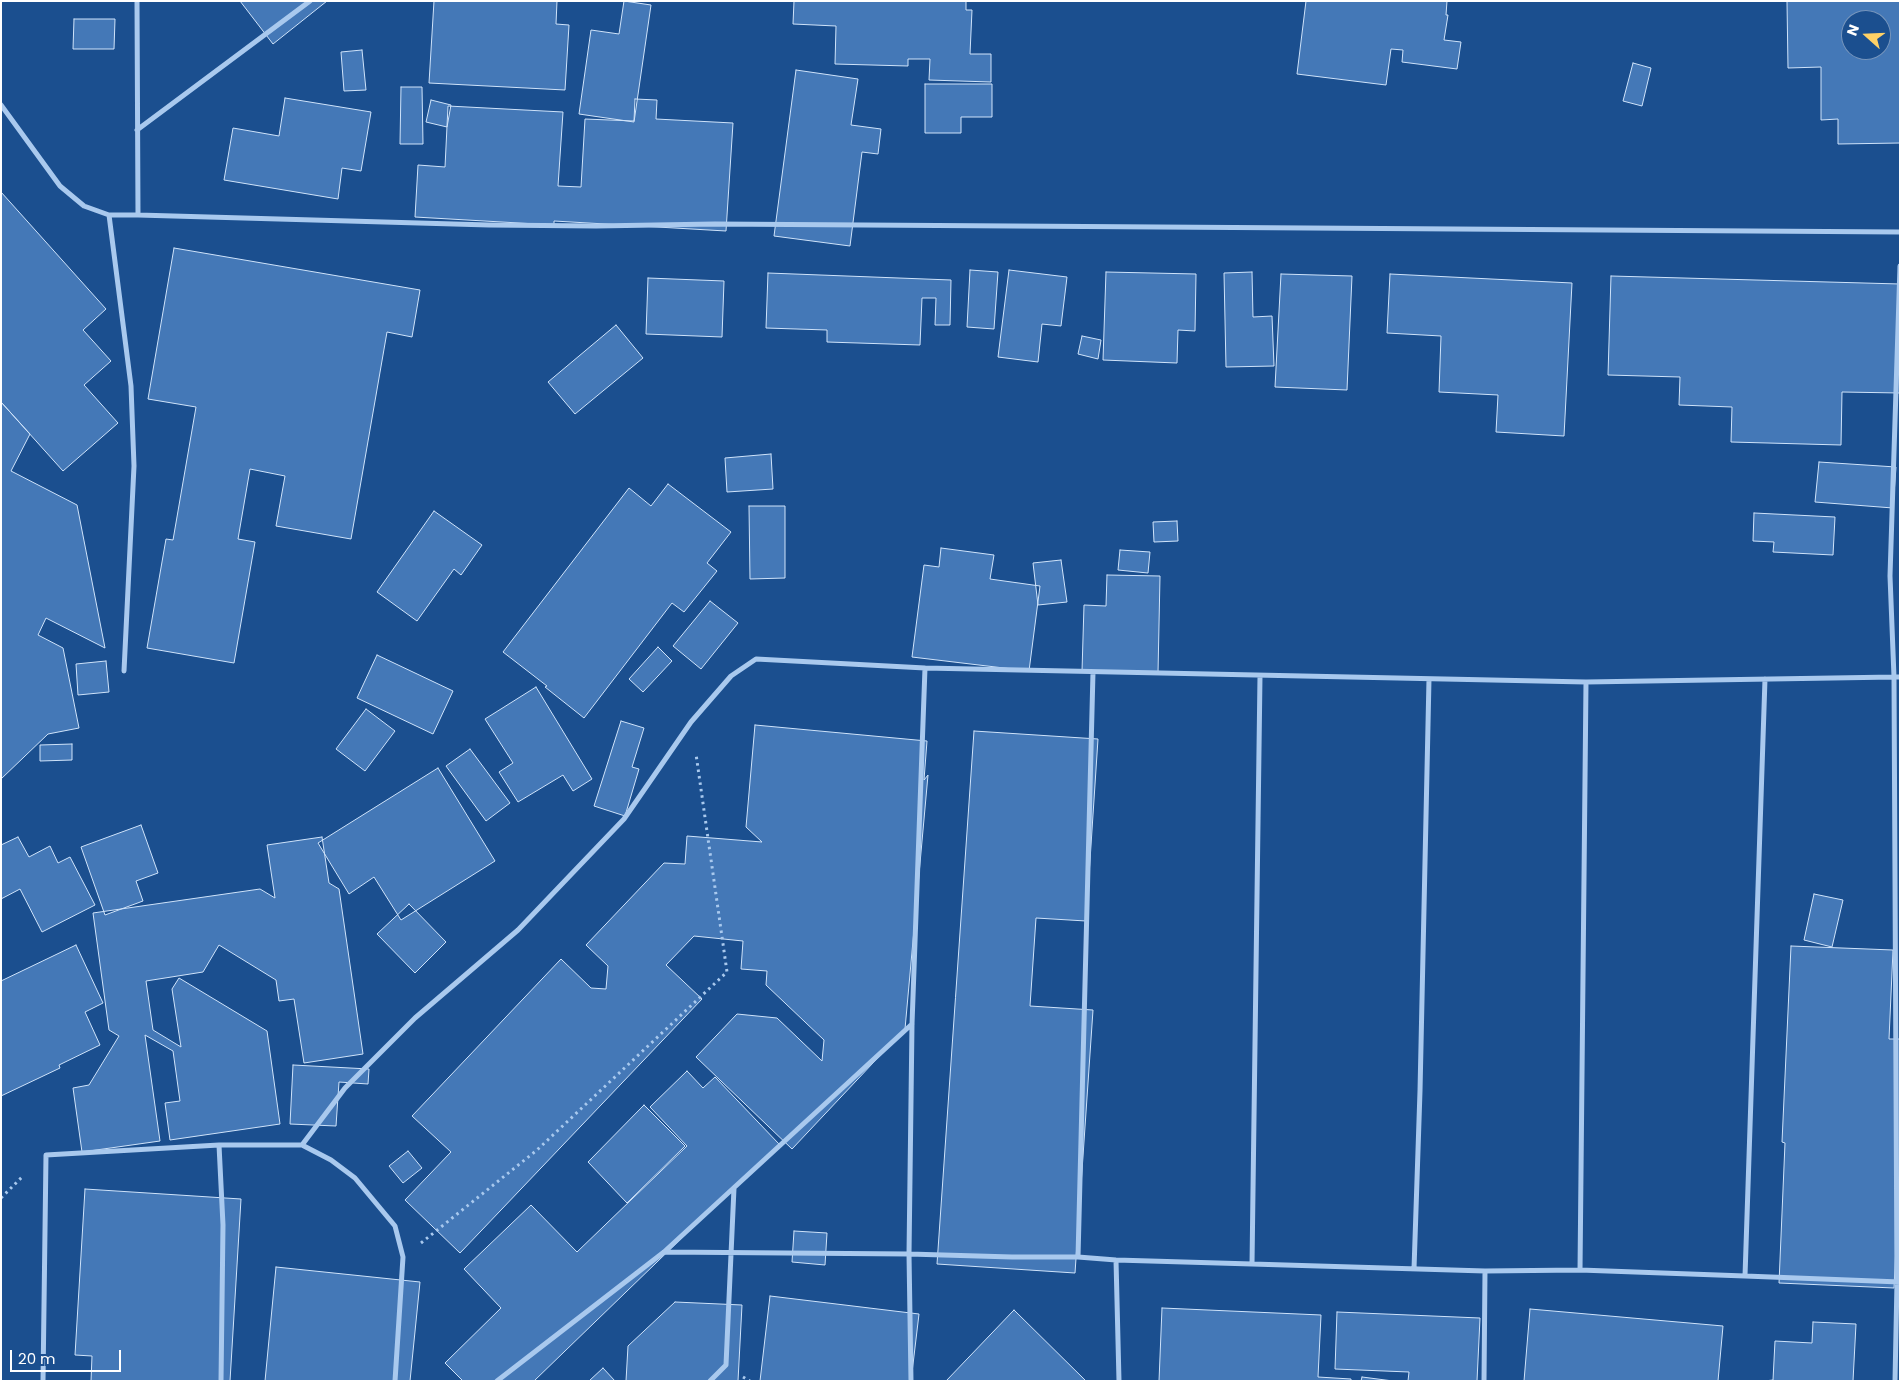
<!DOCTYPE html>
<html>
<head>
<meta charset="utf-8">
<style>
  body { margin:0 }
  #map { position:relative; width:1901px; height:1382px; overflow:hidden; background:#1b4f8f; font-family:Poppins,sans-serif }
  canvas { display:block }
  .frame { position:absolute; inset:0; border:2px solid #fff; pointer-events:none }
  .north { position:absolute; left:1841px; top:10px; width:50px; height:50px; box-sizing:border-box; background:#1b4f8f; border:1px solid #7695bc; border-radius:50%; rotate:290deg; font-size:14px; font-weight:700; line-height:20px; text-align:center; color:#fff }
  .north::after { content:''; display:block; margin:auto; width:18px; height:22px; background:#ffd166; clip-path:polygon(50% 0,100% 100%,50% 72%,0 100%) }
  .scale { position:absolute; left:10px; top:1350px; width:111px; height:22px; box-sizing:border-box; border:2px solid #fff; border-top:0; padding-left:6px; font-size:15px; line-height:18px; white-space:nowrap; color:#fff; -webkit-text-stroke:4px #1b4f8f; paint-order:stroke }
</style>
</head>
<body>
<div id="map">
<canvas width="1901" height="1382"></canvas>
<div class="frame"></div>
<div class="north">N</div>
<div class="scale">20 m</div>
</div>
<script>
const ctx = document.querySelector('canvas').getContext('2d');
ctx.lineJoin = 'round';
function fillPath(path, color) {
  ctx.fillStyle = color;
  ctx.fill(path, 'evenodd');
}
function shape(rows) {
  const path = new Path2D();
  for (const r of rows) {
    path.moveTo(r[0], r[1]);
    for (let i = 2; i < r.length; i += 2) path.lineTo(r[i], r[i + 1]);
  }
  return path;
}
function trace(path, color, width, dash) {
  ctx.strokeStyle = color;
  ctx.lineWidth = width;
  ctx.lineCap = dash ? 'butt' : 'round';
  ctx.setLineDash(dash || []);
  ctx.stroke(path);
}
const building = shape([
  [240,1,327,1,273,44,240,1],
  [434,1,557,1,556,24,569,25,565,90,429,83,434,1],
  [624,1,651,5,634,122,579,114,591,30,619,34,624,1],
  [794,1,966,1,966,10,972,10,970,54,991,54,991,82,929,80,930,59,908,59,908,66,835,64,836,26,793,24,794,1],
  [1306,1,1447,1,1446,15,1448,15,1444,40,1461,42,1457,69,1402,62,1403,50,1391,49,1386,85,1297,74,1306,1],
  [1787,1,1900,1,1900,143,1838,144,1838,119,1821,120,1821,67,1788,68,1787,1],
  [1851,20,1881,20,1881,50,1851,50,1851,20],
  [74,19,115,19,114,49,73,49,74,19],
  [362,50,366,90,344,91,341,52,362,50],
  [1633,63,1651,68,1642,106,1623,101,1633,63],
  [796,70,858,79,851,125,881,129,878,154,862,152,850,246,774,236,796,70],
  [925,84,992,84,992,117,961,117,961,133,925,133,925,84],
  [401,87,422,87,423,144,400,144,401,87],
  [285,98,371,112,361,171,342,168,338,199,224,180,233,128,279,136,285,98],
  [635,99,657,100,656,119,733,123,726,231,554,221,554,225,415,217,418,165,445,167,448,106,563,112,558,186,581,187,585,119,634,121,635,99],
  [431,100,451,105,447,127,426,122,431,100],
  [1,192,106,309,83,330,111,361,84,385,118,423,63,471,1,402,1,192],
  [174,248,420,290,412,337,387,332,351,539,276,526,285,476,250,469,238,539,255,542,234,663,147,648,166,539,173,540,196,407,148,399,174,248],
  [970,270,998,272,994,329,967,327,970,270],
  [1009,270,1067,277,1061,326,1042,324,1038,362,998,357,1009,270],
  [1106,272,1196,274,1195,331,1178,330,1177,363,1103,360,1106,272],
  [1252,272,1253,317,1272,316,1274,366,1226,367,1224,273,1252,272],
  [768,273,951,280,950,325,935,325,936,298,922,298,920,345,827,342,827,330,766,328,768,273],
  [1281,274,1352,276,1347,390,1275,387,1281,274],
  [1390,274,1572,283,1564,436,1496,432,1498,395,1439,392,1441,336,1387,333,1390,274],
  [1611,276,1900,284,1900,393,1842,392,1841,445,1731,442,1732,407,1679,405,1680,377,1608,375,1611,276],
  [648,278,724,281,722,337,646,334,648,278],
  [616,325,643,358,575,414,548,382,616,325],
  [1082,336,1101,340,1098,359,1078,354,1082,336],
  [1,402,30,434,11,471,77,505,105,648,46,618,38,635,63,648,79,728,48,734,1,779,1,402],
  [771,454,773,489,727,492,725,458,771,454],
  [1819,462,1896,467,1893,508,1815,502,1819,462],
  [668,484,731,532,707,563,717,571,684,612,672,603,584,718,545,687,547,686,503,652,629,488,651,506,668,484],
  [749,506,785,506,785,578,750,579,749,506],
  [434,511,482,545,461,575,454,569,417,621,377,592,434,511],
  [1754,513,1835,517,1833,555,1773,552,1774,542,1753,541,1754,513],
  [1177,521,1178,541,1154,542,1153,522,1177,521],
  [941,548,994,555,990,579,1040,586,1029,671,912,657,924,565,939,567,941,548],
  [1120,550,1150,552,1148,573,1118,570,1120,550],
  [1061,560,1067,602,1038,605,1033,563,1061,560],
  [1107,575,1160,576,1158,673,1082,671,1084,605,1106,606,1107,575],
  [710,601,738,623,701,669,673,646,710,601],
  [658,647,672,661,643,692,629,679,658,647],
  [377,655,453,691,433,734,357,698,377,655],
  [106,661,109,692,78,695,76,664,106,661],
  [536,687,592,779,573,791,563,775,518,802,499,772,513,763,485,719,536,687],
  [366,709,395,731,365,771,336,749,366,709],
  [621,721,644,728,632,767,639,769,625,816,594,806,621,721],
  [755,725,927,741,924,780,928,775,905,1029,792,1149,696,1057,737,1014,777,1018,822,1061,824,1040,766,985,767,971,741,969,743,941,694,936,666,965,702,999,460,1253,405,1200,451,1152,412,1116,561,959,591,988,606,989,608,966,586,945,664,863,685,864,687,836,762,842,746,827,755,725],
  [974,731,1098,739,1086,921,1036,918,1030,1006,1093,1010,1075,1273,937,1264,974,731],
  [72,744,72,760,40,761,40,745,72,744],
  [470,749,510,803,486,821,446,766,470,749],
  [438,768,495,861,401,920,374,877,349,894,318,843,438,768],
  [141,825,158,873,136,881,143,901,105,915,81,847,141,825],
  [18,837,29,857,50,846,58,863,70,857,95,905,42,932,20,889,1,899,1,845,18,837],
  [322,837,329,883,339,889,363,1054,304,1063,294,999,279,1001,276,980,219,945,203,972,146,981,153,1030,181,1047,172,989,179,978,267,1031,280,1124,170,1140,165,1103,180,1101,173,1051,145,1035,160,1141,82,1152,73,1088,89,1085,119,1036,109,1030,93,913,260,889,275,898,267,845,322,837],
  [1814,894,1843,900,1832,947,1804,940,1814,894],
  [409,904,446,942,415,973,377,934,409,904],
  [76,945,103,1003,85,1012,100,1045,59,1065,60,1068,1,1096,1,981,76,945],
  [1791,946,1893,950,1889,1039,1900,1039,1900,1160,1894,1288,1779,1283,1785,1143,1782,1142,1791,946],
  [293,1065,369,1069,368,1084,339,1082,336,1126,290,1124,293,1065],
  [687,1071,703,1088,715,1077,779,1144,534,1381,463,1381,445,1363,501,1308,464,1269,531,1205,577,1252,687,1146,650,1107,687,1071],
  [644,1105,685,1146,627,1203,588,1162,644,1105],
  [408,1151,422,1168,403,1183,389,1166,408,1151],
  [85,1189,241,1199,230,1381,91,1381,92,1356,75,1355,85,1189],
  [794,1231,827,1233,825,1265,792,1262,794,1231],
  [276,1267,420,1282,410,1381,265,1381,276,1267],
  [770,1296,919,1314,911,1381,760,1381,770,1296],
  [675,1302,742,1305,738,1381,626,1381,628,1346,675,1302],
  [1162,1308,1321,1315,1318,1377,1351,1379,1351,1381,1159,1381,1162,1308],
  [1530,1309,1723,1326,1718,1381,1524,1381,1530,1309],
  [1014,1310,1086,1381,946,1381,1014,1310],
  [1337,1312,1480,1318,1477,1381,1408,1381,1409,1372,1335,1369,1337,1312],
  [1813,1322,1856,1324,1853,1381,1764,1381,1773,1380,1775,1341,1812,1343,1813,1322],
  [603,1368,615,1381,589,1381,603,1368],
  [1362,1377,1393,1381,1361,1381,1362,1377]
]);
fillPath(building, '#4478b7');
trace(building, '#cfe3fa', 1);
trace(shape([
  [1,1198,23,1176],
  [421,1243,537,1150,727,972,696,754],
  [743,1377,750,1381]
]), '#a9c9ee', 3, [2.5, 4]);
trace(shape([
  [1,105,60,186,84,206,109,215,138,215,137,1],
  [137,130,310,1],
  [109,215,131,386,134,466,124,671],
  [138,215,489,225,596,226,715,224,1900,232],
  [1900,266,1890,576,1894,677,1900,677],
  [925,668,1586,682,1894,677,1897,1282,1895,1381],
  [1765,679,1745,1276,1900,1282],
  [219,1145,223,1225,221,1381],
  [302,1145,345,1088,415,1018,518,930,624,819,691,722,731,676,756,659,925,668,912,1024,909,1254,911,1381],
  [664,1252,909,1254,1012,1257,1078,1257,1116,1260,1252,1264,1485,1271,1580,1270,1745,1276],
  [1078,1257,1093,672],
  [1116,1260,1119,1381],
  [1252,1264,1260,676],
  [1414,1269,1420,1091,1429,679],
  [1580,1270,1586,682],
  [43,1381,46,1155,219,1145,302,1145,331,1160,355,1178,395,1226,403,1257,395,1381],
  [497,1381,664,1252,912,1024],
  [710,1381,726,1365,734,1188],
  [1484,1381,1485,1271]
]), '#a9c9ee', 5);
</script>
</body>
</html>
